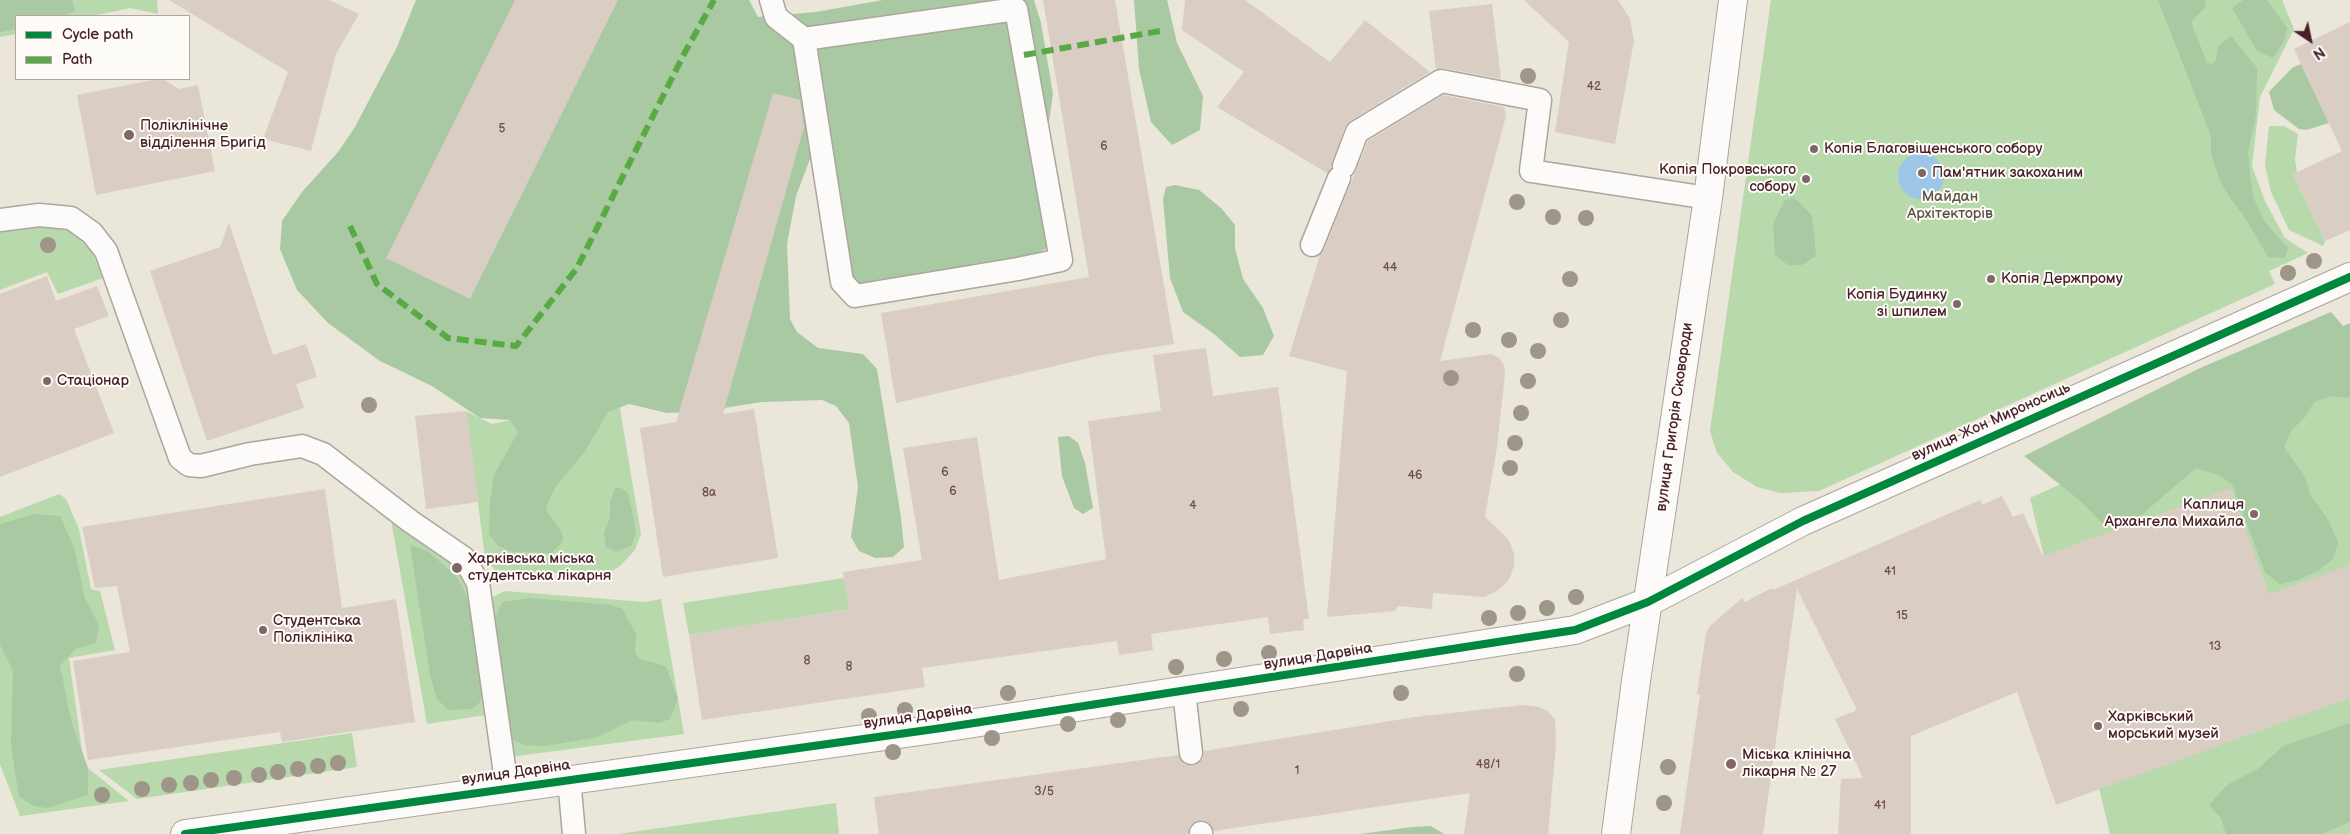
<!DOCTYPE html>
<html>
<head>
<meta charset="utf-8">
<style>
  body { margin:0 }
  #map { position:relative; width:2350px; height:834px; overflow:hidden; background:#eae6d9; font-family:"Balsamiq Sans",sans-serif }
  canvas { display:block }
  .legend { position:absolute; left:15px; top:15px; width:175px; height:65px; box-sizing:border-box; background:#fdfcf7; border:1px solid #b5a4a5; margin:0; padding:6px 9px; list-style:none; font-size:15px; color:#4a1f2b }
  .legend li { display:flex; align-items:center; gap:10px; height:25px }
  .legend b { width:25px; border:1px solid #b5a4a5 }
  .north { position:absolute; left:2285px; top:15px; width:50px; height:50px; -webkit-text-stroke:4px #fdfcf7; paint-order:stroke; rotate:146deg; font-size:14px; font-weight:700; line-height:20px; text-align:center; color:#4a1f2b }
  .north::after { content:''; display:block; margin:auto; width:18px; height:22px; background:#4a1f2b; clip-path:polygon(50% 0,100% 100%,50% 72%,0 100%) }
</style>
</head>
<body>
<div id="map">
<canvas width="2350" height="834"></canvas>
<ul class="legend">
<li><b style="height:6px;background:#00873e"></b>Cycle path</li>
<li><b style="height:6px;background:#57aa44"></b>Path</li>
</ul>
<div class="north">N</div>
</div>
<script>
const ctx = document.querySelector('canvas').getContext('2d');
ctx.lineJoin = 'round';
function fillPath(path, color) {
  ctx.fillStyle = color;
  ctx.fill(path, 'evenodd');
}
function shape(rows) {
  const path = new Path2D();
  for (const r of rows) {
    if (r.length === 3) {
      path.moveTo(r[0] + r[2], r[1]);
      path.arc(r[0], r[1], r[2], 0, 2 * Math.PI);
      continue;
    }
    path.moveTo(r[0], r[1]);
    for (let i = 2; i < r.length; i += 2) path.lineTo(r[i], r[i + 1]);
  }
  return path;
}
function trace(path, color, width, dash) {
  ctx.strokeStyle = color;
  ctx.lineWidth = width;
  ctx.lineCap = dash ? 'butt' : 'round';
  ctx.setLineDash(dash || []);
  ctx.stroke(path);
}
function write(font, color, halo, rows, align = 'center') {
  ctx.font = font + ' "Balsamiq Sans",sans-serif';
  ctx.lineWidth = 4;
  ctx.setLineDash([]);
  ctx.textBaseline = 'middle';
  ctx.strokeStyle = halo;
  ctx.fillStyle = color;
  for (const [text, x, y, turn = 0] of rows) {
    ctx.save();
    ctx.translate(x, y);
    ctx.rotate((+turn || 0) * Math.PI / 180);
    ctx.textAlign = isNaN(turn) ? turn : align;
    if (halo) ctx.strokeText(text, 0, 0);
    ctx.fillText(text, 0, 0);
    ctx.restore();
  }
}
fillPath(shape([
  [0,0,157,0,158,14,130,8,93,16,16,16,16,34,0,37],
  [1771,0,2158,0,2161,6,2180,0,2282,0,2294,29,2260,97,2252,166,2265,201,2285,238,2308,253,2269,271,2275,284,1819,491,1780,493,1757,487,1733,472,1717,453,1710,431],
  [2269,126,2284,126,2298,134,2295,160,2297,172,2293,174,2325,241,2323,246,2289,230,2271,192,2265,165],
  [34,221,84,233,103,278,58,294,47,272,0,290,0,231],
  [2350,353,2350,834,2110,834,2030,498],
  [618,397,641,534,635,550,619,567,608,573,595,575,495,570,485,557,466,411,492,424],
  [59,494,66,499,79,529,91,589,100,591,115,650,69,658,84,765,129,801,20,816,0,764,0,517],
  [390,514,464,571,492,714,427,724],
  [844,578,849,609,689,635,683,603],
  [505,591,645,602,661,599,684,734,510,757,489,599],
  [352,733,357,767,137,799,99,770],
  [836,803,839,834,618,834]
]), '#b7d9ac');
fillPath(shape([
  [0,0,71,0,73,2,75,10,65,16,16,16,16,29,0,32],
  [416,0,749,0,758,17,816,12,883,0,1034,0,1041,23,1053,94,1048,128,1046,249,1030,256,862,286,848,270,828,148,810,159,796,196,787,244,790,319,797,332,818,348,863,354,877,369,901,517,904,547,893,557,875,558,859,551,851,537,858,487,849,423,836,406,822,400,762,402,698,412,667,413,629,404,608,412,584,453,557,485,549,500,546,510,562,533,563,541,552,553,513,552,498,546,489,534,490,500,494,475,518,432,510,420,480,418,432,386,380,361,328,323,297,290,280,249,282,221,302,192,338,152,355,127,397,47],
  [1134,0,1167,0,1177,43,1203,96,1200,130,1172,145,1151,122,1139,69],
  [2158,0,2205,0,2206,6,2191,22,2207,63,2213,64,2216,59,2218,46,2231,36,2257,68,2256,115,2248,153,2250,175,2254,199,2264,221,2288,248,2285,258,2268,257,2244,216,2230,198,2220,180,2211,154,2211,136],
  [2243,0,2267,0,2287,28,2284,41,2273,58,2257,51,2232,8],
  [2301,64,2329,123,2306,130,2299,129,2274,110,2269,92,2292,68],
  [1175,185,1199,190,1221,208,1235,225,1235,248,1243,279,1263,308,1274,336,1263,355,1240,357,1214,334,1183,312,1170,278,1163,199,1166,187],
  [1794,197,1812,216,1814,231,1816,256,1802,265,1788,265,1775,255,1773,224,1784,201],
  [2331,312,2343,326,2350,323,2350,398,2331,396,2314,402,2305,417,2291,431,2284,447,2305,477,2311,496,2327,518,2338,542,2333,559,2319,570,2298,580,2280,584,2265,572,2232,484,2218,475,2196,468,2131,524,2102,523,2083,503,2024,456,2198,369],
  [1069,436,1078,443,1085,463,1093,508,1083,514,1074,508,1062,476,1058,437],
  [615,487,623,489,628,493,636,531,632,545,616,552,606,547,604,533,610,518,610,503],
  [35,514,60,516,75,550,84,596,99,625,96,643,75,649,60,666,72,724,88,768,88,795,47,808,33,806,19,796,11,745,13,671,0,645,0,524],
  [410,545,427,551,454,574,463,587,469,606,482,687,480,702,472,709,448,710,437,699,430,675],
  [530,598,611,605,622,609,636,634,635,653,639,659,666,666,678,699,670,719,659,723,632,720,598,737,546,746,524,745,511,739,495,619,502,602],
  [2350,723,2350,822,2322,834,2226,834,2221,818,2209,805,2227,785,2258,769,2283,746],
  [1431,826,1444,834,1360,834,1412,827]
]), '#a8c9a1');
fillPath(shape([
  [1921,176,23]
]), '#9bc6e7');
fillPath(shape([
  [169,0,329,0,359,14,336,54,311,151,263,139,288,72],
  [515,0,618,0,470,299,386,258],
  [1043,0,1115,0,1174,344,1102,355,896,403,881,313,1089,277],
  [1185,0,1245,0,1330,62,1365,20,1430,72,1350,121,1345,127,1331,168,1327,173,1217,107,1244,72,1182,30],
  [1524,0,1618,0,1630,19,1634,41,1615,144,1555,132,1569,42],
  [1492,4,1501,79,1443,68,1436,69,1429,11],
  [2350,22,2350,230,2325,241,2293,174,2342,151,2294,49],
  [158,79,163,79,179,89,198,85,215,171,96,195,77,95],
  [773,93,800,100,804,127,723,414,754,409,778,558,663,577,640,428,676,422],
  [1443,95,1504,107,1506,116,1440,361,1491,354,1499,358,1504,365,1505,374,1497,447,1485,517,1508,539,1514,553,1514,567,1508,581,1497,591,1484,597,1433,593,1432,609,1398,606,1395,611,1327,617,1347,371,1289,356,1320,255,1324,250,1368,141],
  [229,223,273,355,306,344,317,377,296,384,304,408,207,441,150,271,220,247],
  [47,276,56,301,97,286,109,316,74,329,114,433,0,477,0,294],
  [1206,348,1213,396,1278,387,1309,619,1303,619,1304,630,1270,634,1268,617,1151,634,1153,650,1119,655,1117,641,922,668,925,687,702,720,689,635,849,609,843,572,922,560,903,448,977,437,999,580,1106,559,1088,421,1161,411,1153,355],
  [466,411,479,502,426,509,415,416],
  [2231,488,2269,594,2350,565,2350,698,2056,805,2017,692,1911,736,1911,834,1838,834,1841,779,1863,778,1835,719,1857,710,1797,589,1763,834,1680,834,1700,695,1697,694,1706,633,1710,626,1742,598,1745,602,1772,588,1773,590,1980,500,1982,505,2002,496,2013,517,2023,513,2043,556],
  [325,489,342,608,396,599,415,722,282,742,280,732,88,760,73,661,130,652,117,586,95,588,82,527],
  [1522,705,1539,707,1548,711,1555,720,1556,745,1548,834,1464,834,1470,793,1214,831,1208,822,1201,820,1190,826,1188,834,879,834,874,797,1178,755,1185,765,1193,766,1203,759,1204,751,1415,717]
]), '#dacec4');
const lane = shape([
  [771,0,776,17,804,39,842,282,855,296,1018,269,1061,260,1016,9,804,39],
  [1344,166,1357,132,1441,81,1540,100,1531,171,1708,198],
  [0,220,39,215,71,218,92,233,106,251,180,458,189,465,201,466,250,454,302,446,323,454,410,521,464,558,478,583,507,788],
  [1312,245,1339,178],
  [1184,691,1191,753],
  [569,779,574,834],
  [1201,833,1201,834]
]);
const secondary = shape([
  [185,834,942,728,1575,630,1648,602,1803,521,2350,277],
  [1616,834,1636,681,1708,198,1733,0]
]);
trace(lane, '#ada59f', 25);
trace(secondary, '#ada59f', 30);
trace(lane, '#fcfbf9', 22);
trace(secondary, '#fcfbf9', 28);
trace(shape([
  [1024,55,1160,31],
  [350,226,377,284,448,338,516,346,577,268,684,54,714,0]
]), '#57aa44', 6, [12, 6]);
trace(shape([
  [185,834,942,728,1575,630,1648,602,1803,521,2350,277]
]), '#00873e', 8);
ctx.fillStyle = '#9d9689';
for (const [x, y] of [
  [1528,76],
  [1517,202],
  [1553,217],
  [1586,218],
  [48,245],
  [2314,261],
  [2288,273],
  [1570,279],
  [1561,320],
  [1473,330],
  [1509,340],
  [1538,351],
  [1451,378],
  [1528,381],
  [369,405],
  [1521,413],
  [1515,443],
  [1510,468],
  [1576,597],
  [1547,608],
  [1518,613],
  [1489,618],
  [1269,653],
  [1224,659],
  [1176,667],
  [1517,674],
  [1008,693],
  [1401,693],
  [1241,709],
  [905,710],
  [869,716],
  [1118,720],
  [1068,724],
  [992,738],
  [893,752],
  [338,763],
  [318,766],
  [1668,767],
  [298,769],
  [278,772],
  [259,775],
  [234,778],
  [211,780],
  [191,783],
  [169,785],
  [142,789],
  [102,795],
  [1664,803]
]) {
  ctx.beginPath();
  ctx.arc(x, y, 8, 0, 2 * Math.PI);
  ctx.fill();
}
for (const [x, y, r, color] of [
  [129,135,6,"#826568"],
  [1814,149,5,"#826568"],
  [1922,173,5,"#826568"],
  [1806,179,5,"#826568"],
  [1991,279,5,"#826568"],
  [1957,304,5,"#826568"],
  [47,381,5,"#826568"],
  [2254,514,5,"#826568"],
  [457,568,6,"#826568"],
  [263,630,5,"#826568"],
  [2098,726,5,"#826568"],
  [1731,764,6,"#826568"]
]) {
  const dot = new Path2D();
  dot.arc(x, y, r, 0, 2 * Math.PI);
  ctx.fillStyle = color;
  ctx.fill(dot);
  trace(dot, '#fdfcf7', 2);
}
write('12px', '#6e4b51', null, [
  ["42",1594,87],
  ["5",502,129],
  ["6",1104,147],
  ["44",1390,268],
  ["6",945,473],
  ["46",1415,476],
  ["6",953,492],
  ["8а",709,493],
  ["4",1193,506],
  ["41",1890,572],
  ["15",1902,616],
  ["13",2215,647],
  ["8",807,661],
  ["8",849,667],
  ["48/1",1488,765],
  ["1",1297,771],
  ["3/5",1044,792],
  ["41",1880,806]
]);
write('15px', '#4a1f2b', '#fdfcf7', [
  ["Поліклінічне",140,126],
  ["відділення Бригід",140,143],
  ["Копія Благовіщенського собору",1824,149],
  ["Копія Покровського",1796,170,"right"],
  ["собору",1796,187,"right"],
  ["Пам'ятник закоханим",1932,173],
  ["Копія Держпрому",2001,279],
  ["Копія Будинку",1947,295,"right"],
  ["зі шпилем",1947,312,"right"],
  ["Стаціонар",57,381],
  ["Каплиця",2244,505,"right"],
  ["Архангела Михайла",2244,522,"right"],
  ["Харківська міська",468,559],
  ["студентська лікарня",468,576],
  ["Студентська",273,621],
  ["Поліклініка",273,638],
  ["Харківський",2108,717],
  ["морський музей",2108,734],
  ["Міська клінічна",1742,755],
  ["лікарня № 27",1742,772]
], 'left');
write('15px', '#5e5447', '#fdfcf7', [
  ["Майдан",1950,197],
  ["Архітекторів",1950,214]
]);
write('15px', '#4a1f2b', '#fdfcf7', [
  ["вулиця Григорія Сковороди",1675,417,-82],
  ["вулиця Жон Мироносиць",1991,422,-24],
  ["вулиця Дарвіна",1318,657,-9],
  ["вулиця Дарвіна",918,717,-8],
  ["вулиця Дарвіна",516,773,-8]
]);
</script>
</body>
</html>
